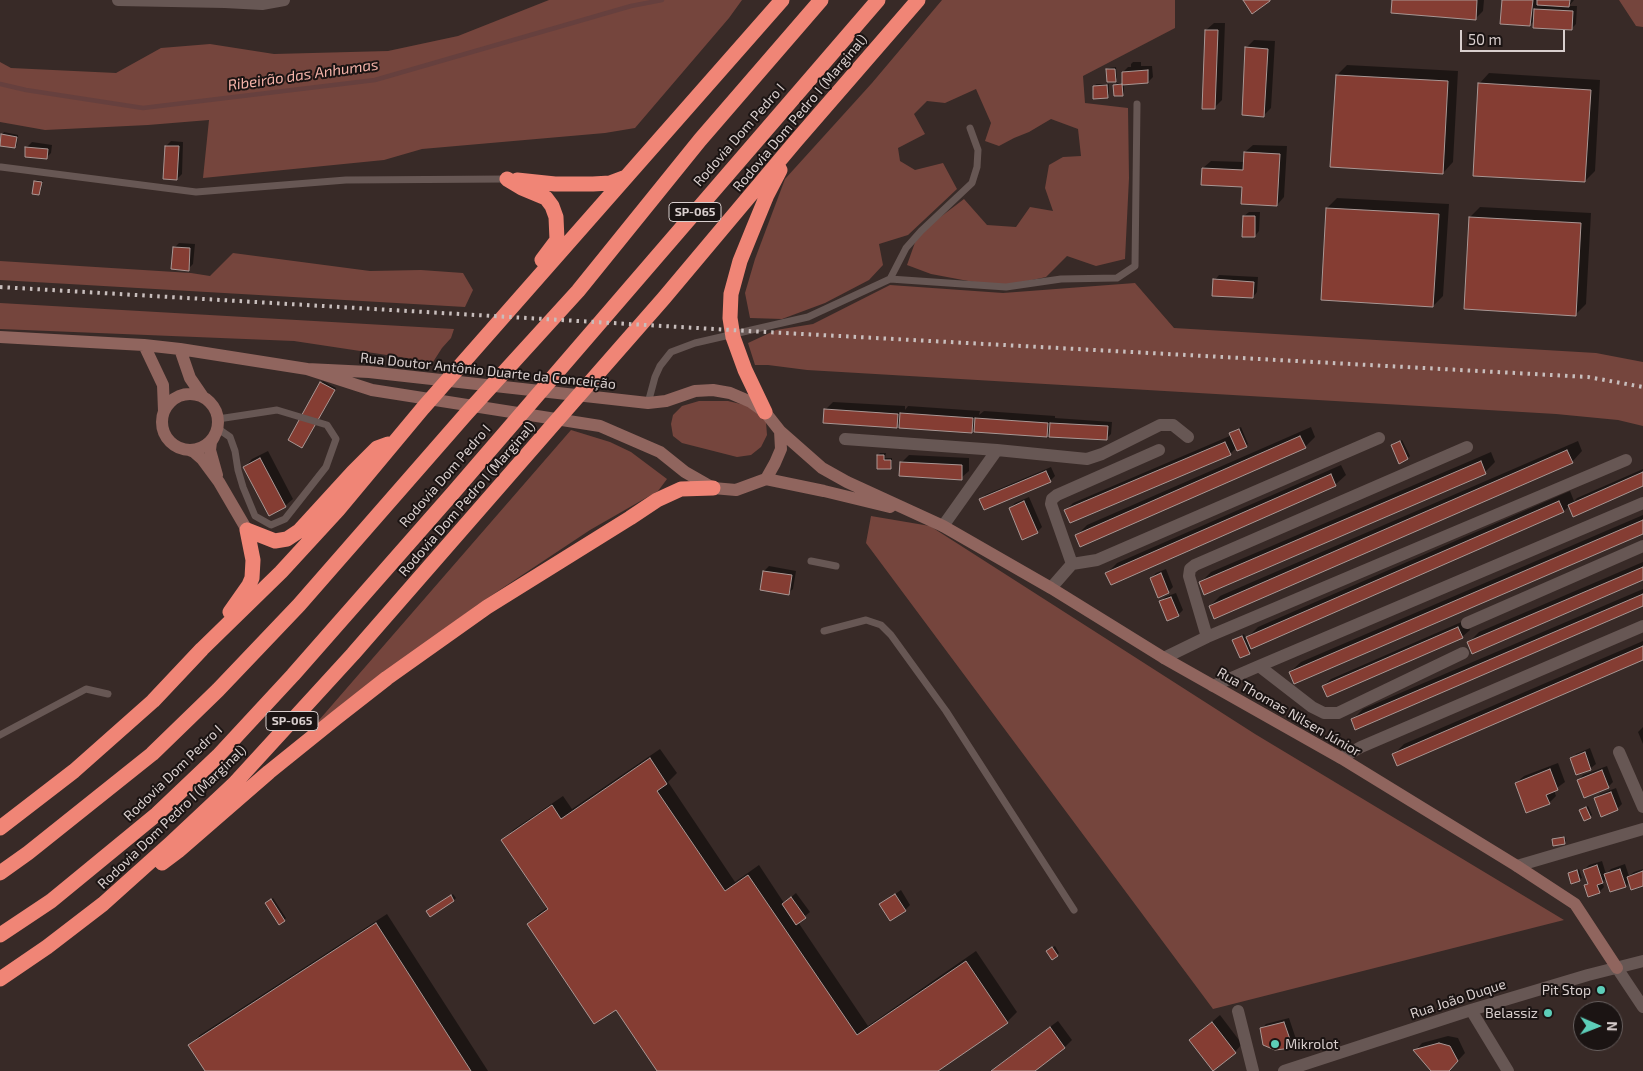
<!DOCTYPE html>
<html>
<head>
<meta charset="utf-8">
<style>
  body { margin:0 }
  #map { position:relative; width:1643px; height:1071px; overflow:hidden; background:#382a27; font-family:"Exo 2",sans-serif }
  canvas { display:block }
  .north { position:absolute; left:1573px; top:1001px; width:50px; height:50px; box-sizing:border-box; background:#1b1413; border:1px solid #675f5e; border-radius:50%; rotate:91deg; font-size:14px; font-weight:700; line-height:20px; text-align:center; color:#d9cfce }
  .north::after { content:''; display:block; margin:auto; width:18px; height:22px; background:#5dceb9; clip-path:polygon(50% 0,100% 100%,50% 72%,0 100%) }
  .scale { position:absolute; left:1460px; top:30px; width:105px; height:22px; box-sizing:border-box; border:2px solid #d9cfce; border-top:0; padding-left:6px; font-size:15px; line-height:18px; white-space:nowrap; color:#d9cfce; -webkit-text-stroke:4px #1b1413; paint-order:stroke }
</style>
</head>
<body>
<div id="map">
<canvas width="1643" height="1071"></canvas>
<div class="north">N</div>
<div class="scale">50 m</div>
</div>
<script>
const ctx = document.querySelector('canvas').getContext('2d');
ctx.lineJoin = 'round';
function fillPath(path, color) {
  ctx.fillStyle = color;
  ctx.fill(path, 'evenodd');
}
function shape(rows) {
  const path = new Path2D();
  for (const r of rows) {
    if (r.length === 3) {
      path.moveTo(r[0] + r[2], r[1]);
      path.arc(r[0], r[1], r[2], 0, 2 * Math.PI);
      continue;
    }
    path.moveTo(r[0], r[1]);
    for (let i = 2; i < r.length; i += 2) path.lineTo(r[i], r[i + 1]);
  }
  return path;
}
function trace(path, color, width, dash) {
  ctx.strokeStyle = color;
  ctx.lineWidth = width;
  ctx.lineCap = dash ? 'butt' : 'round';
  ctx.setLineDash(dash || []);
  ctx.stroke(path);
}
function write(font, color, halo, rows, align = 'center') {
  ctx.font = font + ' "Exo 2",sans-serif';
  ctx.lineWidth = 4;
  ctx.setLineDash([]);
  ctx.textBaseline = 'middle';
  ctx.strokeStyle = halo;
  ctx.fillStyle = color;
  for (const [text, x, y, turn = 0] of rows) {
    ctx.save();
    ctx.translate(x, y);
    ctx.rotate((+turn || 0) * Math.PI / 180);
    ctx.textAlign = isNaN(turn) ? turn : align;
    if (halo) ctx.strokeText(text, 0, 0);
    ctx.fillText(text, 0, 0);
    ctx.restore();
  }
}
fillPath(shape([
  [549,0,742,0,729,18,635,128,605,133,422,149,384,160,203,178,209,120,148,125,45,130,0,122,0,62,11,68,116,73,161,48,210,44,274,54,388,51,458,36],
  [942,0,1175,0,1175,28,1083,76,1085,103,1128,108,1129,178,1125,259,1096,266,1067,256,1046,277,1000,287,931,274,907,265,918,234,964,199,987,225,1016,227,1030,207,1053,211,1045,188,1049,165,1063,157,1081,156,1078,129,1051,119,1029,132,1014,138,999,146,985,141,991,123,976,89,945,103,927,101,914,114,925,134,898,148,900,161,915,170,943,163,957,189,908,235,879,244,883,265,869,280,825,303,782,319,750,318,745,293,755,259,785,179,872,83],
  [1619,0,1643,0,1643,27,1636,26],
  [233,253,370,271,421,270,463,273,473,290,465,307,0,280,0,261,191,273,210,276],
  [1135,283,1174,328,1596,353,1643,362,1643,426,1618,420,1556,414,807,370,768,365,755,365,748,343,776,330,813,324,890,285,1003,293],
  [0,303,454,329,451,338,442,348,433,362,294,341,0,329],
  [699,401,728,401,745,405,758,412,766,422,767,435,761,447,751,455,737,457,682,443,673,436,671,424,673,415,682,406],
  [571,430,610,442,631,452,667,479,658,491,590,530,477,605,313,727],
  [871,516,930,526,1255,734,1564,920,1213,1009,866,543]
]), '#75453d');
fillPath(shape([
  [1393,0,1484,0,1483,11,1476,18],
  [1503,0,1574,0,1569,6,1577,6,1576,24,1571,29,1535,20,1530,25],
  [1214,23,1225,23,1222,100,1214,108,1206,30],
  [1254,40,1275,41,1271,108,1264,115,1246,48],
  [1133,62,1141,62,1141,66,1152,66,1153,77,1148,82,1124,84,1124,93,1122,95,1115,85,1117,83,1123,83,1123,72,1128,67,1131,67,1131,64],
  [1347,65,1458,71,1453,162,1443,173,1337,75],
  [1116,67,1117,78,1115,80,1107,70,1109,68],
  [1489,73,1600,80,1595,171,1585,181,1479,84],
  [1096,84,1109,84,1109,94,1107,96,1094,87],
  [4,132,18,135,17,145,15,147,2,135],
  [171,141,183,142,182,174,177,179,166,146],
  [32,142,52,145,51,153,46,158,27,147],
  [1253,145,1287,146,1284,197,1277,205,1244,186,1203,168,1211,161,1245,162,1245,152],
  [37,180,43,181,41,191,39,194,35,182],
  [1337,198,1449,204,1443,296,1433,306,1327,208],
  [1480,207,1591,213,1586,304,1576,314,1470,217],
  [1249,212,1260,212,1259,231,1255,236,1244,216],
  [179,243,195,244,193,264,188,269,174,248],
  [1219,275,1258,277,1257,292,1253,297,1215,280],
  [323,381,336,388,302,447,321,383],
  [833,402,905,406,905,410,908,406,980,411,979,415,984,411,1055,416,1055,418,1112,422,1111,434,1106,439,1050,432,1047,436,976,427,971,432,900,423,896,427,826,409],
  [1241,427,1248,444,1246,446,1237,447,1230,454,1066,510,1073,503,1232,435,1231,433,1233,431],
  [1311,427,1315,437,1305,447,1077,535,1087,525],
  [1402,440,1410,456,1408,458,1392,445],
  [1578,441,1582,451,1572,462,1210,606,1220,596],
  [268,451,293,499,285,506,245,467,252,459],
  [1491,452,1495,462,1485,472,1200,583,1211,572],
  [880,453,886,453,885,458,892,458,892,466,890,468,878,455],
  [909,455,969,458,969,471,961,478,901,463],
  [1341,465,1346,475,1335,485,1107,573,1117,563],
  [1051,467,1055,476,1050,481,981,500,985,495],
  [1643,469,1643,485,1569,506,1564,511,1250,648,1251,651,1249,653,1234,640,1244,634,1246,639,1258,627,1570,491,1574,501,1577,498],
  [1029,497,1042,527,1037,532,1010,508,1015,503],
  [1643,515,1643,533,1290,672,1301,662],
  [1643,562,1643,579,1469,642,1479,632],
  [769,566,796,571,793,589,788,593,762,589,764,571],
  [1166,569,1173,587,1168,592,1151,578,1156,573],
  [1643,589,1643,605,1352,720,1363,709],
  [1176,593,1183,610,1178,615,1161,602,1165,597],
  [1466,620,1470,630,1462,637,1323,686,1331,679],
  [1643,641,1643,658,1394,754,1404,744],
  [1643,727,1643,744,1638,732],
  [1590,748,1596,764,1591,768,1577,774,1572,759,1576,754],
  [660,749,677,773,668,782,735,882,759,865,784,903,796,893,810,912,798,922,868,1026,976,951,1017,1012,1007,1022,936,1071,659,1071,616,1008,528,924,538,914,548,907,503,841,513,830,563,796,572,809],
  [1558,763,1565,782,1554,790,1556,796,1549,803,1516,783,1524,776],
  [1607,766,1613,782,1608,787,1579,780,1583,775],
  [1616,788,1622,804,1617,809,1595,799,1600,794],
  [1588,806,1592,815,1590,817,1580,810],
  [1565,836,1566,841,1564,843,1554,840,1556,838],
  [1602,861,1606,874,1611,869,1625,864,1629,876,1634,872,1643,869,1643,885,1630,881,1626,886,1611,890,1607,878,1602,882,1604,887,1599,892,1585,886,1588,882,1584,870,1589,865],
  [1579,869,1582,878,1572,882,1569,873],
  [901,890,910,905,905,910,881,904],
  [453,894,456,898,454,900,430,915,430,909],
  [273,898,286,918,284,920,269,901],
  [387,914,488,1071,207,1071,190,1045,200,1035],
  [1055,946,1059,953,1057,955,1050,949],
  [1220,1015,1242,1044,1235,1052,1191,1040],
  [1289,1018,1297,1042,1292,1047,1261,1029,1266,1024],
  [1058,1021,1072,1040,1064,1048,1033,1071,990,1071],
  [1448,1036,1458,1038,1465,1053,1448,1071,1433,1071,1415,1051,1422,1043]
]), '#0007');
trace(shape([
  [0,84,26,90,143,108,375,80,631,6,662,0]
]), '#66403e', 4.5);
const building = shape([
  [1243,0,1270,0,1270,1,1252,14,1243,0],
  [1392,0,1477,0,1476,20,1391,13,1392,0],
  [1502,0,1533,0,1530,26,1500,24,1502,0],
  [1537,0,1570,0,1569,7,1537,5,1537,0],
  [1534,9,1573,11,1572,30,1533,28,1534,9],
  [1205,30,1218,30,1215,109,1202,109,1205,30],
  [1245,47,1268,49,1264,117,1242,115,1245,47],
  [1106,69,1115,69,1116,82,1107,82,1106,69],
  [1148,70,1148,83,1122,85,1122,72,1148,70],
  [1336,75,1448,81,1443,174,1330,167,1336,75],
  [1478,83,1591,90,1585,182,1473,176,1478,83],
  [1122,84,1123,96,1114,96,1113,85,1122,84],
  [1107,85,1108,98,1093,99,1093,86,1107,85],
  [1,134,17,137,15,148,0,146,1,134],
  [165,146,179,146,177,180,163,179,165,146],
  [25,147,48,149,47,159,25,157,25,147],
  [1244,152,1280,154,1277,206,1241,204,1242,187,1201,185,1202,168,1243,170,1244,152],
  [34,181,42,182,39,195,32,194,34,181],
  [1326,208,1439,214,1433,307,1321,300,1326,208],
  [1243,216,1255,216,1255,237,1242,237,1243,216],
  [1469,217,1581,223,1576,316,1464,309,1469,217],
  [173,247,190,248,189,271,171,269,173,247],
  [1213,279,1254,282,1253,298,1212,296,1213,279],
  [320,382,335,390,302,448,288,440,320,382],
  [824,409,898,414,897,428,823,423,824,409],
  [900,413,973,418,972,433,899,428,900,413],
  [975,418,1048,423,1047,437,974,432,975,418],
  [1050,423,1108,426,1107,440,1049,437,1050,423],
  [1239,429,1247,447,1237,451,1229,433,1239,429],
  [1300,436,1306,448,1080,547,1075,535,1300,436],
  [1400,441,1408,459,1399,464,1391,445,1400,441],
  [1225,442,1231,455,1070,523,1064,510,1225,442],
  [1567,450,1573,463,1214,619,1209,606,1567,450],
  [877,455,884,455,884,460,891,460,891,469,877,469,877,455],
  [260,458,286,507,269,516,243,467,260,458],
  [1481,461,1486,474,1204,595,1199,582,1481,461],
  [900,462,962,465,962,480,899,476,900,462],
  [1046,471,1051,482,984,510,979,499,1046,471],
  [1643,472,1643,486,1573,517,1568,505,1643,472],
  [1331,474,1336,486,1111,585,1105,573,1331,474],
  [1024,501,1038,533,1022,540,1009,508,1024,501],
  [1559,501,1564,512,1251,649,1246,637,1559,501],
  [1643,520,1643,534,1294,684,1289,672,1643,520],
  [1643,567,1643,580,1472,654,1467,642,1643,567],
  [763,571,792,575,789,595,760,590,763,571],
  [1161,573,1169,593,1158,598,1150,578,1161,573],
  [1643,594,1643,606,1355,730,1351,719,1643,594],
  [1171,597,1179,616,1167,621,1159,601,1171,597],
  [1458,627,1463,638,1327,697,1322,686,1458,627],
  [1242,636,1250,654,1240,658,1232,640,1242,636],
  [1643,646,1643,660,1397,766,1392,754,1643,646],
  [1585,752,1591,770,1576,775,1570,758,1585,752],
  [650,758,667,784,657,791,725,891,748,875,857,1035,966,961,1008,1023,938,1071,657,1071,616,1010,594,1024,527,924,548,909,501,840,552,805,561,819,650,758],
  [1550,769,1558,790,1546,795,1550,804,1526,813,1515,783,1550,769],
  [1602,770,1609,788,1584,798,1577,780,1602,770],
  [1611,792,1618,810,1601,817,1594,798,1611,792],
  [1586,807,1591,818,1584,821,1579,810,1586,807],
  [1564,837,1565,844,1553,846,1552,839,1564,837],
  [1597,865,1603,883,1597,885,1600,893,1588,897,1584,885,1588,884,1583,870,1597,865],
  [1620,869,1626,887,1610,892,1604,874,1620,869],
  [1577,870,1580,881,1571,884,1568,873,1577,870],
  [1643,871,1643,886,1631,890,1627,877,1643,871],
  [895,894,906,911,890,921,879,904,895,894],
  [451,895,454,901,430,917,426,911,451,895],
  [791,897,806,918,796,925,782,904,791,897],
  [271,899,285,921,279,925,265,903,271,899],
  [376,923,471,1071,205,1071,188,1045,376,923],
  [1052,947,1058,956,1052,960,1046,951,1052,947],
  [1212,1022,1236,1053,1213,1071,1189,1040,1212,1022],
  [1284,1022,1293,1048,1275,1050,1263,1045,1260,1028,1284,1022],
  [1050,1027,1065,1048,1035,1071,991,1071,1050,1027],
  [1439,1043,1450,1046,1458,1061,1449,1071,1431,1071,1413,1050,1439,1043]
]);
fillPath(building, '#853d33');
trace(building, '#a99794', 1);
trace(shape([
  [1,167,196,192,346,180,507,179],
  [890,279,906,248,921,231,972,183,977,167,978,150,970,128],
  [648,403,655,377,660,366,671,352,695,343,808,317,890,279,1006,287,1061,279,1117,278,1135,266,1137,104],
  [217,428,230,437,235,451,238,470,243,487,255,516,271,525,285,519,326,467,336,439,327,425,277,410,218,419],
  [811,561,836,566],
  [824,631,866,620,881,625,891,635,946,711,1074,910],
  [0,735,86,689,108,694]
]), '#675754', 7);
trace(shape([
  [118,0,225,2],
  [224,0,225,2,262,4,284,0],
  [845,439,997,450,1087,459,1102,454,1160,425,1173,425,1188,437],
  [943,526,997,450],
  [1072,564,1051,504,1052,499,1057,495,1159,450],
  [1051,588,1072,564,1097,560,1379,438],
  [1467,623,1643,546],
  [1207,637,1189,576,1190,569,1195,565,1467,447],
  [1463,653,1338,713,1324,713,1312,707,1259,666,1643,503],
  [1164,658,1207,637,1626,460],
  [1213,686,1259,666],
  [1619,752,1643,807],
  [1341,758,1361,747,1643,626],
  [1517,866,1643,829],
  [1617,968,1643,1007],
  [1471,1010,1508,1071],
  [1238,1011,1253,1071],
  [1284,1071,1471,1010,1588,975,1643,961]
]), '#675754', 12);
trace(shape([
  [0,337,144,345,180,349,307,369,372,390,600,426,660,452,685,472,713,488,736,490,766,479,824,491,890,507],
  [144,345,163,385,164,411],
  [180,349,190,378,203,397],
  [307,369,369,372,648,403,666,401,695,391,713,390,730,393,751,402,765,412,780,431,822,468,847,482,943,526,1051,588,1164,658,1341,758,1517,866,1575,904,1617,968],
  [190,422,28],
  [214,437,211,442,210,450,217,475],
  [189,450,194,452,202,459,219,482,247,530],
  [766,479,775,463,781,449,780,431]
]), '#90655e', 12);
trace(shape([
  [507,179,522,188,546,198,552,206,556,217,557,240,542,260],
  [517,180,555,184,593,184,610,183,626,177],
  [765,412,745,370,733,337,730,318,731,294,740,261,753,229,767,195,780,170],
  [247,530,275,541,287,539,299,531,353,472,377,448,388,444],
  [230,612,249,585,252,578,253,560,247,530],
  [0,828,74,771,153,701,202,649,281,572,338,510,423,408,782,0],
  [162,863,178,851,269,772,336,718,387,678,487,607,630,518,657,500,681,489,713,488],
  [0,873,28,853,152,754,218,690,299,605,466,414,578,291,700,140,821,0],
  [0,935,51,901,157,814,218,756,293,675,453,493,878,0],
  [0,979,47,947,103,904,171,843,234,784,353,654,551,427,664,298,795,142,918,0]
]), '#f08576', 15);
trace(shape([
  [0,287,748,331,1588,377,1643,387]
]), '#c8bebd', 4, [2.5, 5]);
for (const [x, y, r, color] of [
  [1601,990,5,"#5dceb9"],
  [1548,1013,5,"#5dceb9"],
  [1275,1044,5,"#5dceb9"]
]) {
  const dot = new Path2D();
  dot.arc(x, y, r, 0, 2 * Math.PI);
  ctx.fillStyle = color;
  ctx.fill(dot);
  trace(dot, '#1b1413', 2);
}
for (const [x, y, w] of [
  [695,212,52],
  [292,721,52]
]) {
  const box = new Path2D();
  box.roundRect(x - w / 2, y - 9.5, w, 19, 4);
  ctx.fillStyle = '#1b1413';
  ctx.fill(box);
  trace(box, '#d9cfce', 1);
}
write('bold 12px', '#d9cfce', null, [
  ["SP-065",695,212],
  ["SP-065",292,721]
]);
write('14px', '#d9cfce', '#1b1413', [
  ["Rodovia Dom Pedro I (Marginal)",800,113,-50],
  ["Rodovia Dom Pedro I",739,135,-49],
  ["Rua Doutor Antônio Duarte da Conceição",488,371,6],
  ["Rodovia Dom Pedro I",445,476,-49],
  ["Rodovia Dom Pedro I (Marginal)",467,499,-49],
  ["Rua Thomas Nilsen Júnior",1289,712,30],
  ["Rodovia Dom Pedro I",173,773,-44],
  ["Rodovia Dom Pedro I (Marginal)",172,817,-44],
  ["Rua João Duque",1458,999,-18]
]);
write('14px', '#d9cfce', '#1b1413', [
  ["Pit Stop",1591,990],
  ["Belassiz",1538,1013],
  ["Mikrolot",1285,1044,"left"]
], 'right');
write('italic 15px', '#f5b3a9', '#1b1413', [
  ["Ribeirão das Anhumas",303,75,-8]
]);
</script>
</body>
</html>
